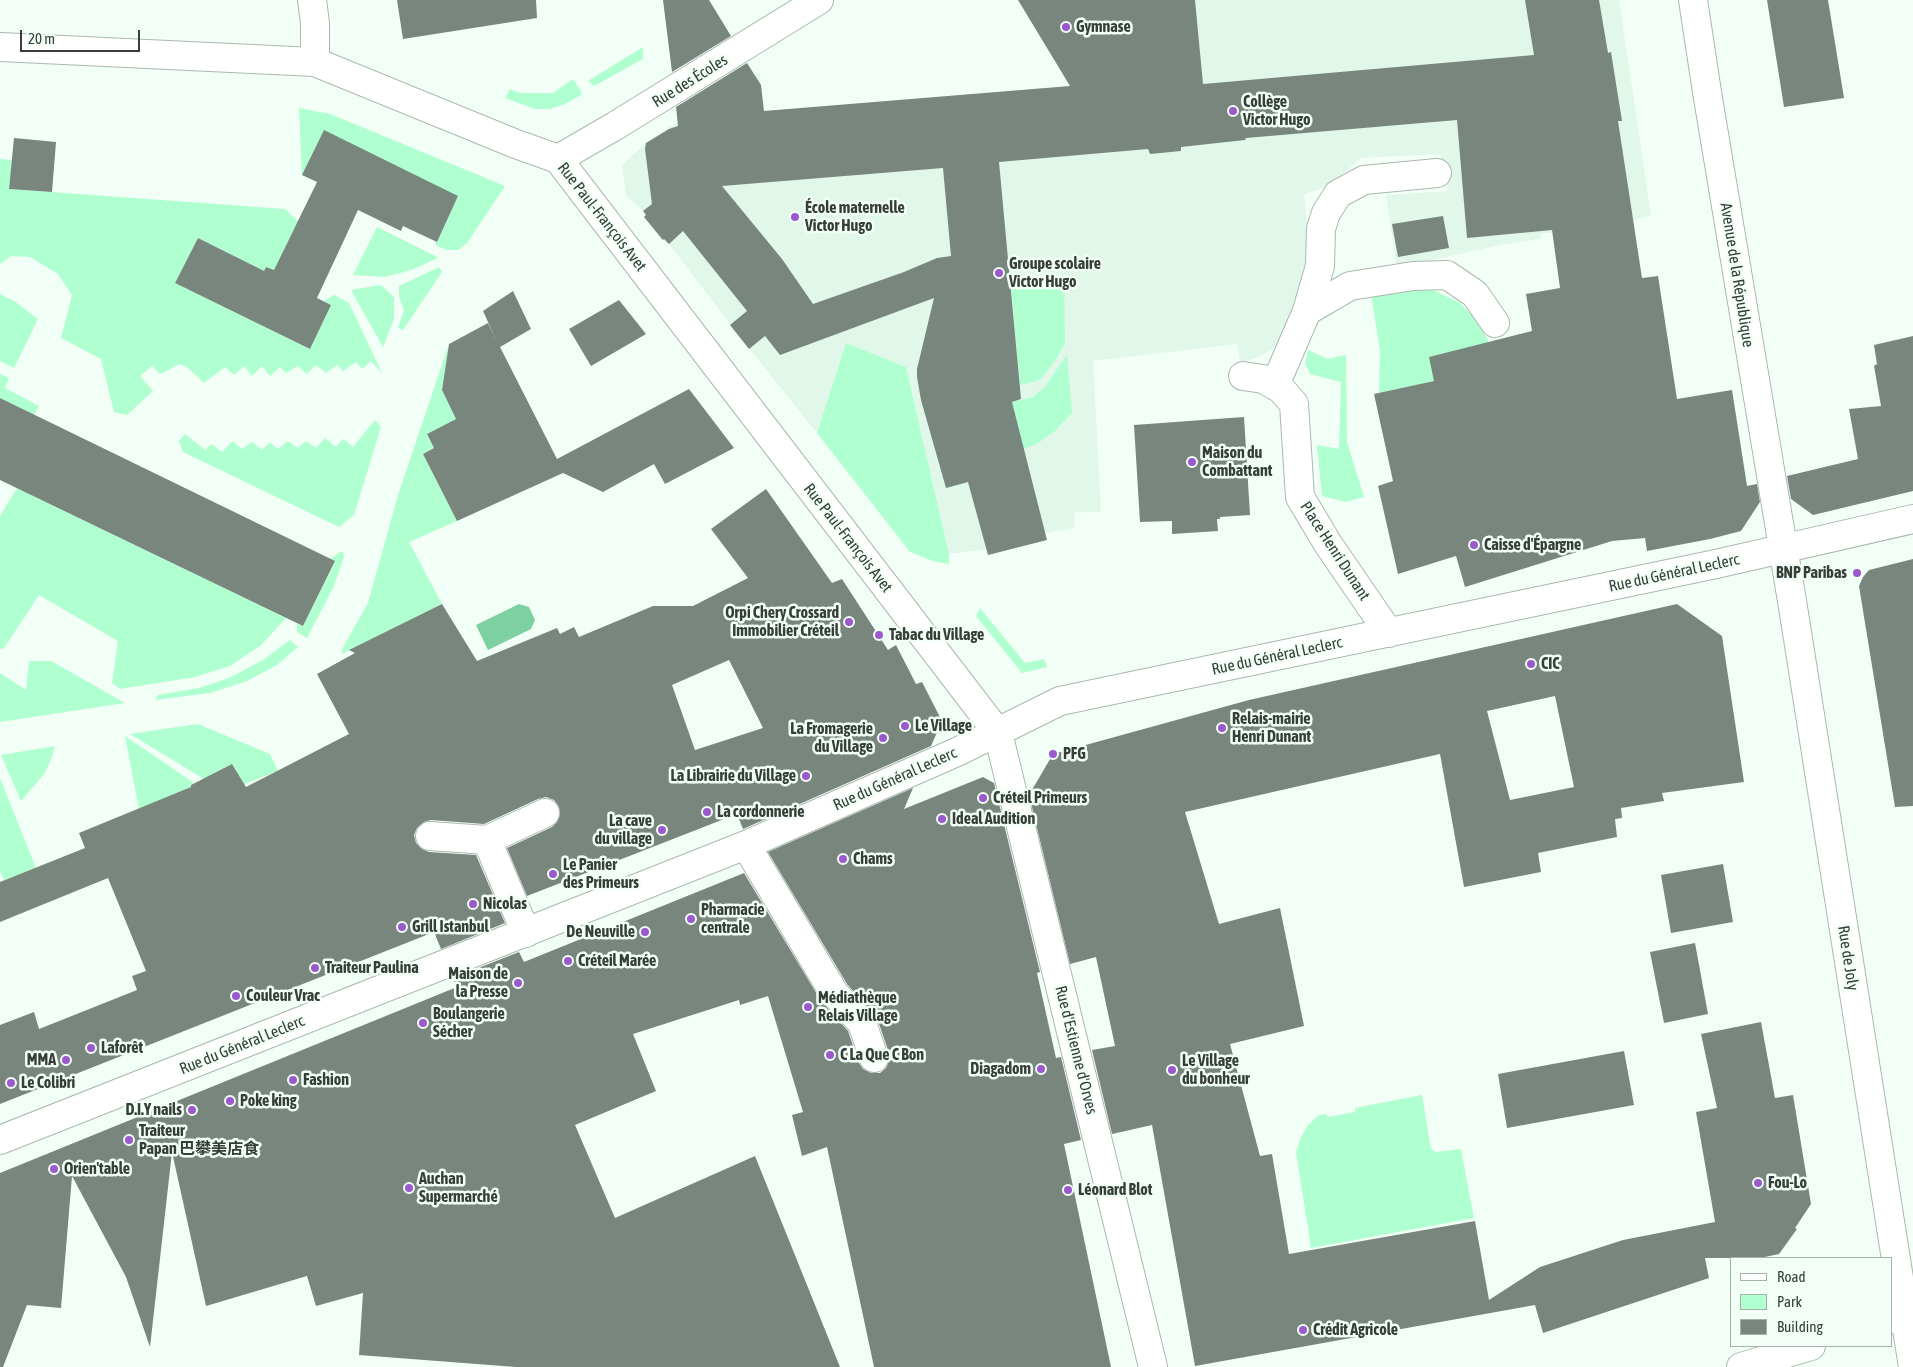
<!DOCTYPE html>
<html>
<head>
<meta charset="utf-8">
<style>
  body { margin:0 }
  #map { position:relative; width:1913px; height:1367px; overflow:hidden; background:#f1fff6; font-family:"Asap Condensed",sans-serif }
  canvas { display:block }
  .legend { position:absolute; left:1730px; top:1257px; width:162px; height:90px; box-sizing:border-box; background:#f1fff6; border:1px solid #a7b1aa; margin:0; padding:6px 9px; list-style:none; font-size:15px; color:#373d39 }
  .legend li { display:flex; align-items:center; gap:10px; height:25px }
  .legend b { width:25px; border:1px solid #a7b1aa }
  .scale { position:absolute; left:20px; top:30px; width:120px; height:22px; box-sizing:border-box; border:2px solid #373d39; border-top:0; padding-left:6px; font-size:15px; line-height:18px; white-space:nowrap; color:#373d39; -webkit-text-stroke:4px #f1fff6; paint-order:stroke }
</style>
</head>
<body>
<div id="map">
<canvas width="1913" height="1367"></canvas>
<ul class="legend">
<li><b style="height:6px;background:#fff"></b>Road</li>
<li><b style="height:14px;background:#afffd0"></b>Park</li>
<li><b style="height:14px;background:#79867e"></b>Building</li>
</ul>
<div class="scale">20 m</div>
</div>
<script>
const ctx = document.querySelector('canvas').getContext('2d');
ctx.lineJoin = 'round';
function fillPath(path, color) {
  ctx.fillStyle = color;
  ctx.fill(path, 'evenodd');
}
function shape(rows) {
  const path = new Path2D();
  for (const r of rows) {
    path.moveTo(r[0], r[1]);
    for (let i = 2; i < r.length; i += 2) path.lineTo(r[i], r[i + 1]);
  }
  return path;
}
function trace(path, color, width, dash) {
  ctx.strokeStyle = color;
  ctx.lineWidth = width;
  ctx.lineCap = dash ? 'butt' : 'round';
  ctx.setLineDash(dash || []);
  ctx.stroke(path);
}
function write(font, color, halo, rows, align = 'center') {
  ctx.font = font + ' "Asap Condensed","Noto Sans SC",sans-serif';
  ctx.lineWidth = 5;
  ctx.setLineDash([]);
  ctx.textBaseline = 'middle';
  ctx.strokeStyle = halo;
  ctx.fillStyle = color;
  for (const [text, x, y, turn = 0] of rows) {
    ctx.save();
    ctx.translate(x, y);
    ctx.rotate((+turn || 0) * Math.PI / 180);
    ctx.textAlign = isNaN(turn) ? turn : align;
    if (halo) ctx.strokeText(text, 0, 0);
    ctx.fillText(text, 0, 0);
    ctx.restore();
  }
}
fillPath(shape([
  [1172,0,1619,0,1651,216,1633,220,1541,234,1541,239,1500,245,1397,268,1386,195,1448,191,1440,154,1361,158,1329,186,1304,194,1310,252,1290,321,1272,350,1241,364,1237,344,1093,361,1101,512,1075,512,1074,528,1045,533,1047,539,988,555,986,549,949,554,906,367,846,343,817,433,740,337,669,244,665,239,662,241,644,217,646,215,643,211,626,195,622,165,646,143,665,130,760,72,763,127,1163,90]
]), '#e1f7e9');
fillPath(shape([
  [643,47,643,59,594,86,588,81],
  [573,79,582,93,581,95,565,104,550,109,535,109,505,98,510,89,520,93,553,93],
  [299,108,330,114,505,186,467,243,458,250,447,250,435,245,458,196,302,175],
  [0,159,12,160,9,189,285,209,298,221,274,270,266,267,259,279,230,254,198,238,175,283,310,349,331,305,324,301,334,295,349,303,382,373,371,361,362,369,356,362,343,371,337,365,326,373,316,365,307,374,298,366,286,373,280,367,270,376,262,366,252,376,244,366,234,375,225,367,204,383,188,368,180,364,160,374,152,366,140,376,153,391,127,415,114,412,101,359,61,338,72,295,58,274,30,257,11,256,0,264],
  [377,227,435,256,438,258,411,270,385,277,353,275],
  [439,267,442,272,403,330,398,328,404,310,399,297,399,286],
  [1064,282,1065,343,1055,361,1040,380,1020,385,1011,285],
  [381,285,394,297,394,319,383,347,351,290],
  [1429,288,1460,303,1477,321,1489,342,1434,381,1379,393,1380,351,1371,294],
  [0,294,14,301,38,319,14,368,0,361],
  [846,343,906,367,949,554,949,564,933,561,910,552,817,433],
  [449,344,442,390,456,419,427,434,434,448,423,454,457,521,409,542,442,604,342,654,342,649,368,603,398,495],
  [1308,350,1328,359,1346,355,1347,442,1364,497,1346,502,1322,496,1317,445,1339,449,1341,382,1310,374,1305,363],
  [1067,355,1072,413,1055,431,1035,445,1023,449,1012,402,1033,397,1044,388],
  [0,374,9,378,5,388,39,406,34,415,0,398],
  [375,420,381,427,354,515,339,527,183,452,179,441,185,434,205,450,212,444,222,452,233,441,242,449,252,442,262,450,270,442,278,449,288,441,298,448,306,441,316,448,325,438,336,447,343,439,353,447],
  [17,488,286,618,261,645,230,666,195,677,120,689,112,683,118,641,39,595,4,648,0,649,0,516],
  [340,552,343,552,344,557,333,588,307,638,297,632,297,624,303,626,335,562,331,559],
  [980,608,1025,663,1044,659,1047,667,1022,673,976,616],
  [290,640,298,647,277,665,247,681,210,693,155,700,158,695,199,688,229,678,263,660],
  [29,661,51,661,125,703,0,722,0,673,26,690],
  [198,724,270,754,278,771,244,784,232,764,204,779,130,734],
  [125,736,194,783,190,785,201,804,139,809],
  [55,746,52,757,45,773,21,801,1,755],
  [0,778,36,868,4,880,0,871],
  [1422,1095,1431,1149,1436,1152,1461,1149,1474,1218,1311,1248,1296,1152,1301,1137,1308,1125,1319,1115,1326,1114,1328,1117,1355,1112,1355,1108]
]), '#afffd0');
fillPath(shape([
  [519,604,529,607,535,620,531,629,488,650,476,625]
]), '#7dd0a0');
fillPath(shape([
  [397,0,536,0,537,18,403,39],
  [663,0,709,0,731,36,672,72],
  [1018,0,1195,0,1203,84,1534,55,1525,0,1599,0,1608,53,1611,52,1622,121,1618,121,1642,278,1658,276,1677,399,1732,390,1747,486,1757,484,1760,502,1741,531,1710,539,1647,551,1645,538,1612,541,1465,587,1456,556,1398,574,1378,486,1393,481,1374,394,1434,381,1429,357,1532,331,1526,294,1560,288,1552,230,1467,238,1457,120,1246,138,1245,140,1181,147,1181,151,1150,154,1148,149,999,162,1021,399,1012,402,1047,540,988,555,968,482,946,488,921,400,917,377,917,369,934,298,780,355,765,336,749,349,730,325,747,311,683,231,669,244,664,239,663,240,644,217,646,215,643,211,652,204,645,149,646,143,669,129,678,126,676,107,747,63,761,85,764,111,1070,86],
  [943,168,951,256,937,258,904,272,813,304,782,259,722,186],
  [1767,0,1828,0,1844,98,1784,107],
  [324,130,458,196,437,242,403,226,401,231,358,210,317,298,331,305,310,349,175,283,198,238,264,271,266,267,274,270,317,182,302,175],
  [14,138,56,142,52,192,9,189],
  [1443,216,1449,248,1398,257,1392,224],
  [513,291,531,329,500,347,557,459,689,389,734,448,665,484,654,464,603,492,563,473,457,521,423,454,434,448,427,434,456,419,442,390,449,344,488,323,497,342,483,311],
  [619,300,646,334,591,366,569,329],
  [1913,336,1913,491,1813,515,1791,499,1787,476,1858,459,1849,409,1881,406,1874,366,1877,364,1874,345],
  [0,398,335,561,303,626,0,480],
  [1244,417,1250,515,1220,517,1220,519,1217,519,1218,531,1172,534,1172,521,1140,522,1134,425],
  [766,489,832,583,842,579,888,650,896,645,916,684,922,682,942,721,931,746,743,829,737,814,527,896,507,848,552,827,557,822,560,815,559,807,554,800,546,797,538,799,484,824,431,820,424,822,417,828,414,835,416,843,422,849,429,852,476,855,505,923,441,949,434,932,0,1104,0,1025,34,1012,39,1029,137,990,132,976,146,971,108,878,0,922,0,882,85,848,79,833,191,787,191,785,232,764,246,787,349,734,317,674,355,653,349,650,442,604,477,661,557,628,560,634,574,627,579,637,653,606,693,606,748,578,711,529],
  [729,660,763,728,695,750,672,685],
  [1913,559,1913,806,1895,807,1859,586,1863,577,1869,570],
  [1677,604,1722,636,1744,782,1662,793,1664,801,1621,808,1622,818,1615,819,1617,837,1538,853,1541,872,1464,887,1440,754,1185,812,1219,924,1280,908,1304,1026,1230,1044,1260,1156,1272,1154,1289,1254,1475,1221,1489,1300,1540,1267,1623,1240,1715,1222,1696,1112,1717,1108,1701,1034,1761,1022,1775,1098,1793,1095,1811,1204,1795,1228,1797,1229,1779,1254,1760,1258,1705,1258,1709,1278,1543,1333,1535,1305,1195,1366,1152,1125,1112,1134,1092,1050,1115,1046,1096,957,1070,964,1029,795,1053,754,1249,700],
  [1555,696,1574,787,1510,800,1487,711],
  [983,777,994,783,1040,972,1037,973,1056,1058,1061,1057,1081,1140,1064,1144,1111,1367,874,1367,827,1147,802,1156,792,1115,803,1112,768,996,740,1005,739,1000,633,1034,656,1091,575,1125,615,1218,755,1156,840,1367,516,1367,359,1355,363,1293,316,1306,307,1276,206,1306,172,1152,150,1347,126,1277,72,1176,61,1308,27,1305,3,1367,0,1367,0,1173,457,987,453,978,519,952,524,962,744,873,821,1001,848,1031,859,1063,863,1069,871,1073,880,1073,886,1068,889,1061,889,1053,877,1018,847,984,768,852,913,788,904,809],
  [1723,864,1733,922,1671,933,1661,875],
  [1695,943,1708,1014,1664,1023,1650,952],
  [1624,1051,1634,1105,1507,1128,1498,1074]
]), '#79867e');
const street = shape([
  [312,0,315,23,315,62],
  [1693,0,1707,92,1793,607,1913,1367],
  [0,47,315,62,516,144,558,159,998,733,1153,1367],
  [558,159,615,126,819,0],
  [1307,311,1350,286,1413,276,1447,275,1475,294,1495,323],
  [1243,376,1263,379,1281,389,1294,404,1300,497,1328,544,1389,633],
  [1275,385,1307,311,1320,266,1321,229,1326,213,1338,194,1364,180,1437,173],
  [430,836,487,840],
  [746,845,834,993,862,1023,874,1058],
  [526,933,487,840,545,813],
  [0,1140,746,845,959,751,1060,701,1716,564,1913,519]
]);
const primary = shape([
  [1892,1319,1913,1312],
  [1741,1367,1811,1346]
]);
trace(street, '#abb8b0', 30);
trace(primary, '#abb8b0', 30);
trace(street, '#fff', 28);
trace(primary, '#fff', 28);
for (const [x, y, r, color] of [
  [1066,27,5,"#9b59ce"],
  [1233,111,5,"#9b59ce"],
  [795,217,5,"#9b59ce"],
  [999,273,5,"#9b59ce"],
  [1192,462,5,"#9b59ce"],
  [1474,545,5,"#9b59ce"],
  [1857,573,5,"#9b59ce"],
  [849,622,5,"#9b59ce"],
  [879,635,5,"#9b59ce"],
  [1531,664,5,"#9b59ce"],
  [905,726,5,"#9b59ce"],
  [1222,728,5,"#9b59ce"],
  [883,738,5,"#9b59ce"],
  [1053,754,5,"#9b59ce"],
  [806,776,5,"#9b59ce"],
  [983,798,5,"#9b59ce"],
  [707,812,5,"#9b59ce"],
  [942,819,5,"#9b59ce"],
  [662,830,5,"#9b59ce"],
  [843,859,5,"#9b59ce"],
  [553,874,5,"#9b59ce"],
  [473,904,5,"#9b59ce"],
  [691,919,5,"#9b59ce"],
  [402,927,5,"#9b59ce"],
  [645,932,5,"#9b59ce"],
  [568,961,5,"#9b59ce"],
  [315,968,5,"#9b59ce"],
  [518,983,5,"#9b59ce"],
  [236,996,5,"#9b59ce"],
  [808,1007,5,"#9b59ce"],
  [423,1023,5,"#9b59ce"],
  [91,1048,5,"#9b59ce"],
  [830,1055,5,"#9b59ce"],
  [66,1060,5,"#9b59ce"],
  [1041,1069,5,"#9b59ce"],
  [1172,1070,5,"#9b59ce"],
  [293,1080,5,"#9b59ce"],
  [11,1083,5,"#9b59ce"],
  [230,1101,5,"#9b59ce"],
  [192,1110,5,"#9b59ce"],
  [129,1140,5,"#9b59ce"],
  [54,1169,5,"#9b59ce"],
  [1758,1183,5,"#9b59ce"],
  [409,1188,5,"#9b59ce"],
  [1068,1190,5,"#9b59ce"],
  [1303,1330,5,"#9b59ce"]
]) {
  const dot = new Path2D();
  dot.arc(x, y, r, 0, 2 * Math.PI);
  ctx.fillStyle = color;
  ctx.fill(dot);
  trace(dot, '#f1fff6', 2);
}
write('bold 16px', '#373d39', '#f1fff6', [
  ["Gymnase",1076,27],
  ["Collège",1243,102],
  ["Victor Hugo",1243,120],
  ["École maternelle",805,208],
  ["Victor Hugo",805,226],
  ["Groupe scolaire",1009,264],
  ["Victor Hugo",1009,282],
  ["Maison du",1202,453],
  ["Combattant",1202,471],
  ["Caisse d'Épargne",1484,545],
  ["BNP Paribas",1847,573,"right"],
  ["Orpi Chery Crossard",839,613,"right"],
  ["Immobilier Créteil",839,631,"right"],
  ["Tabac du Village",889,635],
  ["CIC",1541,664],
  ["Relais-mairie",1232,719],
  ["Henri Dunant",1232,737],
  ["Le Village",915,726],
  ["La Fromagerie",873,729,"right"],
  ["du Village",873,747,"right"],
  ["PFG",1063,754],
  ["La Librairie du Village",796,776,"right"],
  ["Créteil Primeurs",993,798],
  ["La cordonnerie",717,812],
  ["Ideal Audition",952,819],
  ["La cave",652,821,"right"],
  ["du village",652,839,"right"],
  ["Chams",853,859],
  ["Le Panier",563,865],
  ["des Primeurs",563,883],
  ["Nicolas",483,904],
  ["Pharmacie",701,910],
  ["centrale",701,928],
  ["Grill Istanbul",412,927],
  ["De Neuville",635,932,"right"],
  ["Créteil Marée",578,961],
  ["Traiteur Paulina",325,968],
  ["Maison de",508,974,"right"],
  ["la Presse",508,992,"right"],
  ["Couleur Vrac",246,996],
  ["Médiathèque",818,998],
  ["Relais Village",818,1016],
  ["Boulangerie",433,1014],
  ["Sécher",433,1032],
  ["Laforêt",101,1048],
  ["C La Que C Bon",840,1055],
  ["MMA",56,1060,"right"],
  ["Le Village",1182,1061],
  ["du bonheur",1182,1079],
  ["Diagadom",1031,1069,"right"],
  ["Fashion",303,1080],
  ["Le Colibri",21,1083],
  ["Poke king",240,1101],
  ["D.I.Y nails",182,1110,"right"],
  ["Traiteur",139,1131],
  ["Papan 巴攀美店食",139,1149],
  ["Orien'table",64,1169],
  ["Auchan",419,1179],
  ["Supermarché",419,1197],
  ["Fou-Lo",1768,1183],
  ["Léonard Blot",1078,1190],
  ["Crédit Agricole",1313,1330]
], 'left');
write('16px', '#373d39', '#f1fff6', [
  ["Rue des Écoles",690,81,-32],
  ["Rue Paul-François Avet",602,217,52],
  ["Avenue de la République",1737,275,81],
  ["Rue Paul-François Avet",848,538,52],
  ["Place Henri Dunant",1335,551,57],
  ["Rue du Général Leclerc",1674,573,-12],
  ["Rue du Général Leclerc",1277,656,-12],
  ["Rue du Général Leclerc",895,779,-24],
  ["Rue de Joly",1848,958,81],
  ["Rue du Général Leclerc",242,1045,-22],
  ["Rue d'Estienne d'Orves",1076,1050,76]
]);
</script>
</body>
</html>
